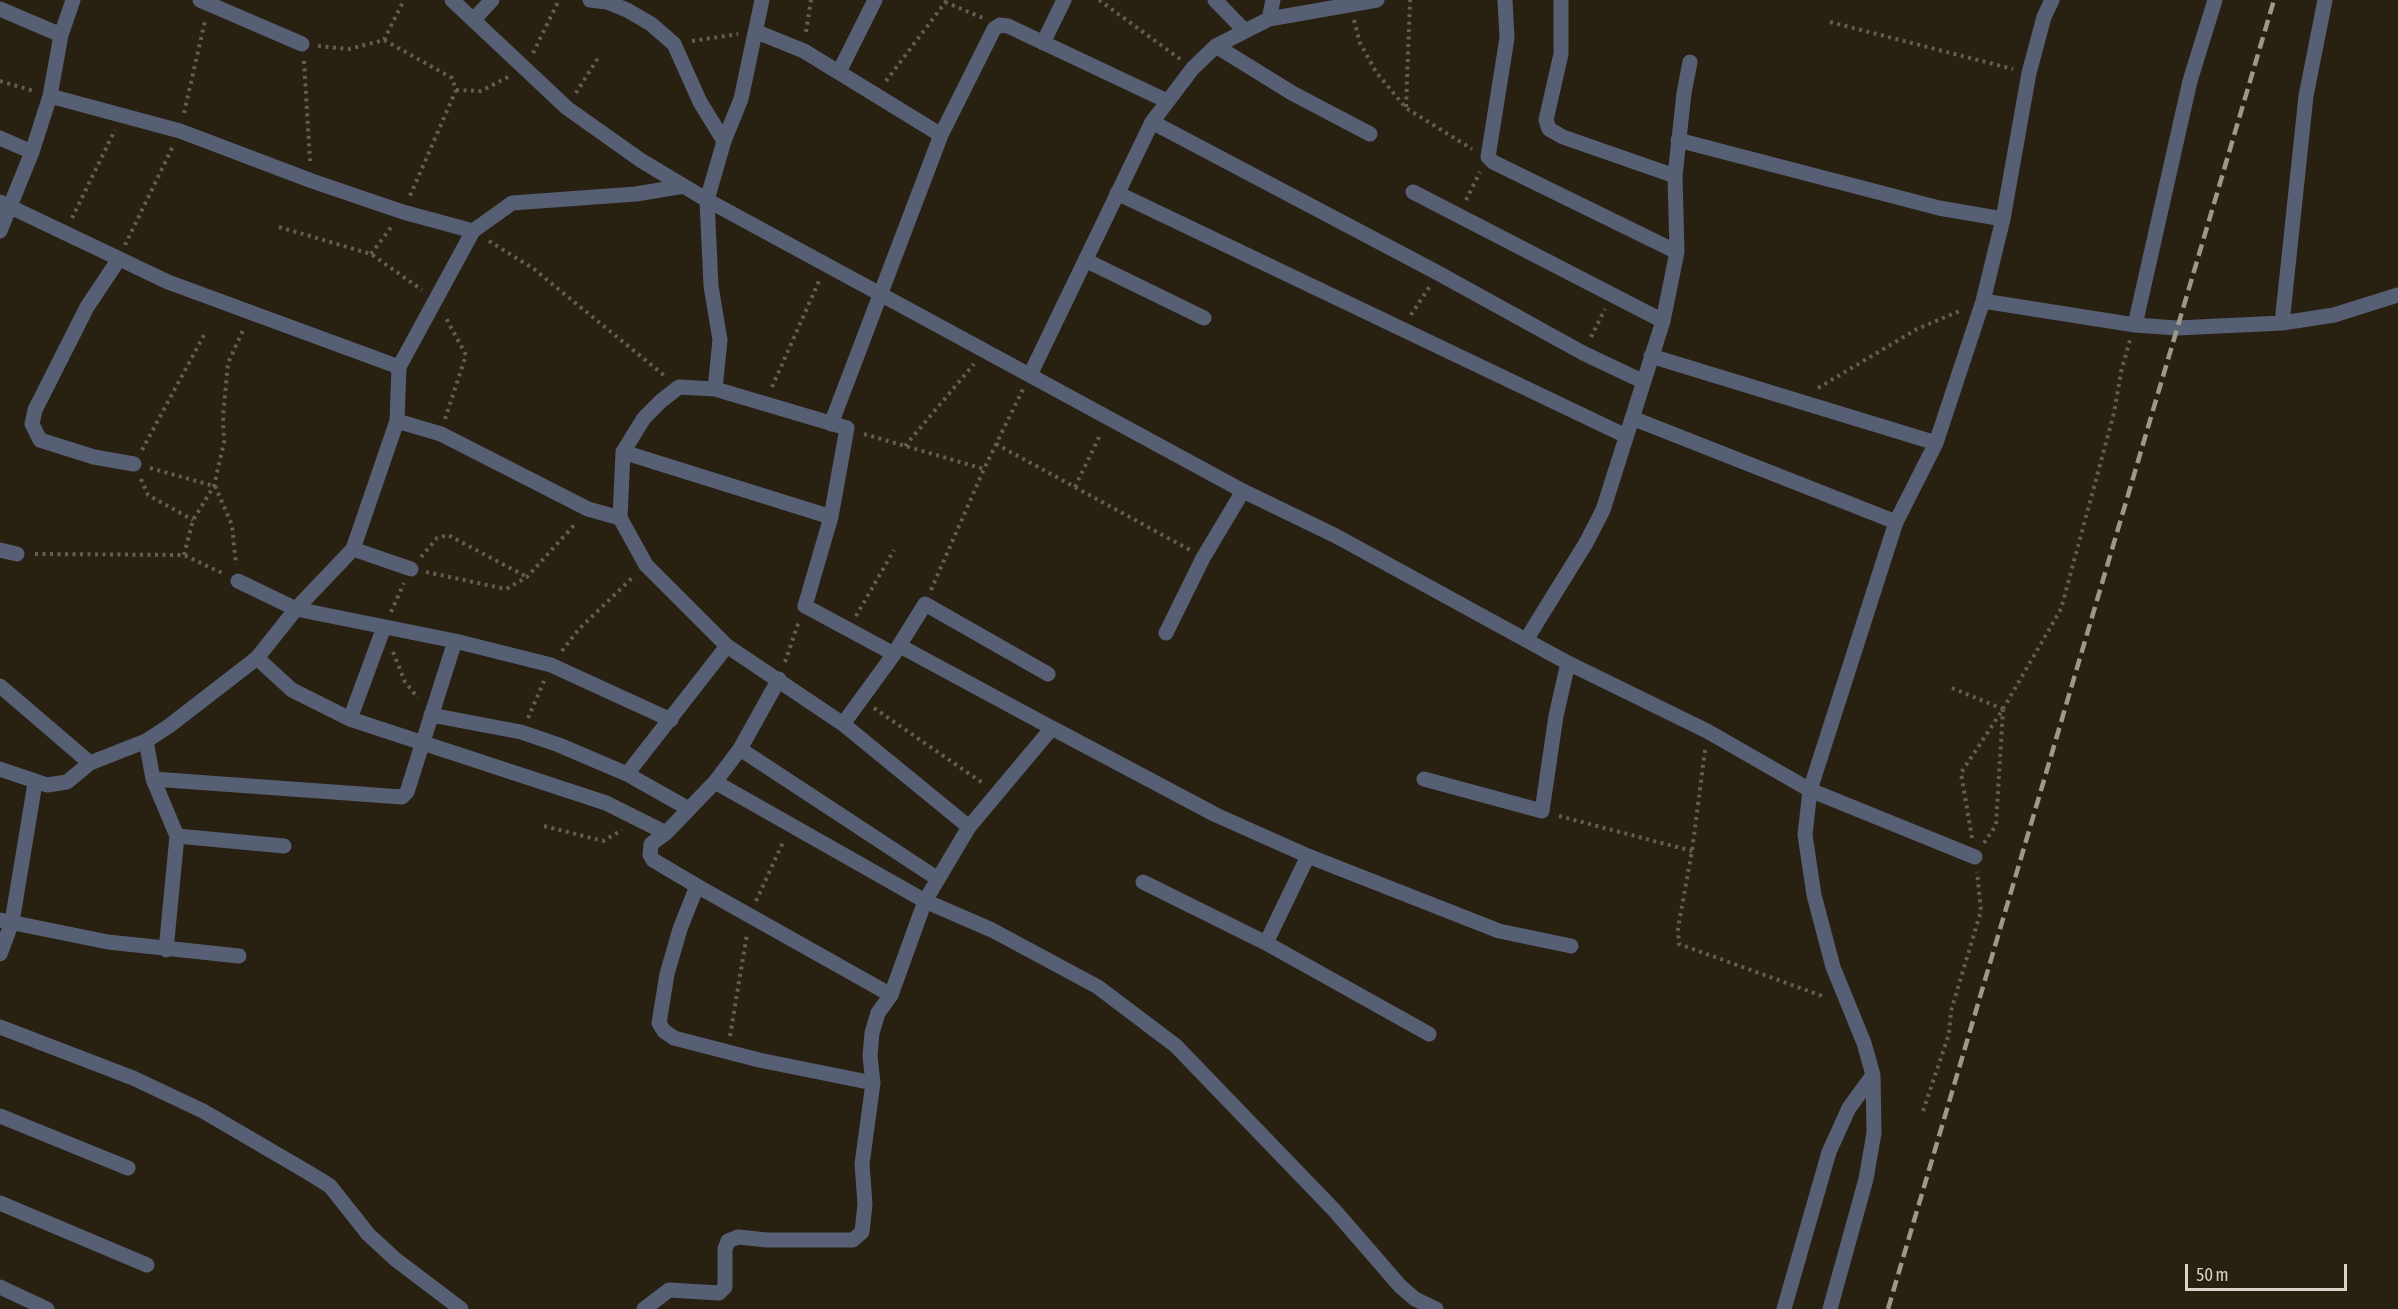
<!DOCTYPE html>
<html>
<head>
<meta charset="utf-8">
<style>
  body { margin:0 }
  #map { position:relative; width:2398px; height:1309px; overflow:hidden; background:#282011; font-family:"Asap Condensed",sans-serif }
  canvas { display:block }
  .scale { position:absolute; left:2185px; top:1264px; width:162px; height:27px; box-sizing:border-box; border:3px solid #d9d4ca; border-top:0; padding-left:8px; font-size:18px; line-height:21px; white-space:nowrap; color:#d9d4ca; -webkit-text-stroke:4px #282011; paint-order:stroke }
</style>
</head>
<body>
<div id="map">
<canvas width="2398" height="1309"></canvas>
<div class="scale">50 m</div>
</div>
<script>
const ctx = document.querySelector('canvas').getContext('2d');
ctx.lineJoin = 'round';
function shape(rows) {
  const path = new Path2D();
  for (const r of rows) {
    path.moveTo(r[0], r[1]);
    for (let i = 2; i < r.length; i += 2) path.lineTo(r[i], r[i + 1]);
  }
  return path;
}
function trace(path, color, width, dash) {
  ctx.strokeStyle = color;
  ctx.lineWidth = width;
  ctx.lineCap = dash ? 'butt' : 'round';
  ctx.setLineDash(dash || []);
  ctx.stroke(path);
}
trace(shape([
  [1099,0,1180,59],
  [945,2,983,18],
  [1354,20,1360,43,1376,72,1406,108,1472,149],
  [1830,22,2013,69],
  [806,32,811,0],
  [384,40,404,0],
  [692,41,738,34],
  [318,46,349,49,384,40,452,78,456,90,410,196],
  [533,53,559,0],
  [304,61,310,161],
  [0,81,34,91],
  [886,81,947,0],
  [456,90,481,91,510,76],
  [576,93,598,58],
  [1406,107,1410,0],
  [184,113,205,21],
  [1466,200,1480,172],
  [72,218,115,130],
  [279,227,371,254,422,290],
  [489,241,534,269,666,377],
  [125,245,173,146],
  [371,254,392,226],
  [1411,315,1430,286],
  [1591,337,1605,309],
  [772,387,819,281],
  [1818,388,1917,329,1962,310],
  [445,419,466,355,446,318],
  [864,434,984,469],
  [996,444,1190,550],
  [905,446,974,364],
  [142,450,204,335],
  [150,468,214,486],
  [141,479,148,495,193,520],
  [215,486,232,525,236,565],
  [1075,487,1101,433],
  [35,554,184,555,224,574],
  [184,555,193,520,214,486,224,442,223,417,228,363,244,328],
  [421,557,437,538,448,535,527,577],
  [426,572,506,589,527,577,576,523],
  [931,590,984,469,1023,389],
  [391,612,404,583],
  [856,616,894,550],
  [562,651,579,629,633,577],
  [393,652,405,682,418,698],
  [785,662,799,621],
  [1952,688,2003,709],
  [874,708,984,784],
  [528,718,544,681],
  [1705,750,1692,851,1678,928,1679,944,1825,997],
  [1559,816,1692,851],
  [544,826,603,841,622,830],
  [1972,838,1961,773,2003,709,2061,609,2114,413,2121,372,2130,340],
  [1984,843,1996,825,2003,710],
  [756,901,784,840],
  [730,1036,747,934],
  [1923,1111,1949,1034,1951,1011,1981,911,1977,872]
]), '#645d50', 4, [3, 4.5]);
trace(shape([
  [200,0,302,44],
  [452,0,567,108,642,161,707,200,1243,491,1336,536,1568,663,1707,731,1810,790,1975,857],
  [590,0,607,2,627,10,651,24,674,44,700,102,724,141],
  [1215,0,1245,31],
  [1505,0,1507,38,1488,157,1493,162,1677,252],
  [1561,0,1561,54,1546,120,1549,129,1563,137,1675,176],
  [0,9,61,35],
  [474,19,492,0],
  [1269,19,1273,0],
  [757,32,804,51,941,135],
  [1043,43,1064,0],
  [1216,46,1292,93,1370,134],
  [839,72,875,0],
  [50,96,180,131,312,181,403,212,473,231],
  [1152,122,1438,273,1583,353,1642,381],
  [0,138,32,152],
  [1678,140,1939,208,2003,219],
  [1413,192,1663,321],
  [1117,193,1626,436],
  [0,202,168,282,399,367],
  [0,231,32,152,50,96,61,35,73,0],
  [119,259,87,307,35,410,32,424,40,440,94,457,134,464],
  [1087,261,1204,318],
  [1983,301,2135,325,2177,328,2282,323,2334,315,2398,295],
  [2282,323,2306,96,2325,0],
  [2135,325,2190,81,2215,0],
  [1651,356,1936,443],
  [1030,375,1152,122,1193,68,1216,46,1269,19,1377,0],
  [715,389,720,340,711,286,707,200,724,141,741,99,762,0],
  [1632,418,1896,522],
  [397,421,441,434,588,509,620,518],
  [831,424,941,135,994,29,1000,25,1008,26,1167,101],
  [623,452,831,517],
  [353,549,411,569],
  [0,550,17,554],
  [238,581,296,609,455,641,551,665,671,720],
  [1166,633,1203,558,1243,491],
  [1526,640,1586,543,1603,510,1663,321,1677,252,1675,176,1684,93,1690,62],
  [900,646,1052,728],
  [894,654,805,606,831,517,847,428,715,389,679,387,661,401,644,418,623,452,620,518,646,565,727,646,843,724,969,827],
  [257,658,292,690,350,719,606,803,666,833],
  [779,679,740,749,715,782,666,833,651,844,650,855,653,860,697,886,891,995],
  [0,686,90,763],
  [431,715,521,732,559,745,627,774,689,809],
  [350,719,384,627],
  [843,724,894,654,925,604,1048,674],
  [146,741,153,779,402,797,407,792,455,641],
  [740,749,938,879],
  [0,769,47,785,67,782,90,763,146,741,169,726,257,658,296,609,353,549,397,421,399,367,473,231,512,203,636,194,684,186],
  [627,774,727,646],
  [153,779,177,836,166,950],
  [1424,779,1542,811,1556,716,1568,663],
  [715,782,925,901,992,930,1098,987,1176,1046,1335,1211,1400,1286,1415,1299,1436,1309],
  [177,836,284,846],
  [1143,882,1266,943,1429,1034],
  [697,886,680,929,667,974,659,1023,664,1031,674,1038,759,1060,873,1083],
  [0,920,108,942,239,956],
  [1266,943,1308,856],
  [0,954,12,922,35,783],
  [0,1027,133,1078,203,1111,309,1173,330,1186,368,1234,395,1259,461,1309],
  [0,1116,128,1168],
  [0,1203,147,1265],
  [0,1287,47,1309],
  [644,1309,669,1290,719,1293,725,1287,725,1249,728,1241,738,1237,767,1240,853,1240,862,1232,865,1204,862,1164,873,1083,870,1056,872,1033,878,1013,891,995,925,901,969,827,1052,728,1216,815,1308,856,1499,931,1571,946],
  [1784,1309,1829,1152,1849,1108,1873,1075],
  [1830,1309,1866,1179,1874,1133,1873,1075,1864,1043,1833,967,1814,895,1805,835,1810,790,1896,522,1936,443,1983,301,2003,219,2029,73,2044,17,2052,0]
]), '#575f75', 15);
trace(shape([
  [1888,1309,2274,0]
]), '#9e988c', 4.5, [12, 6]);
</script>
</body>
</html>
